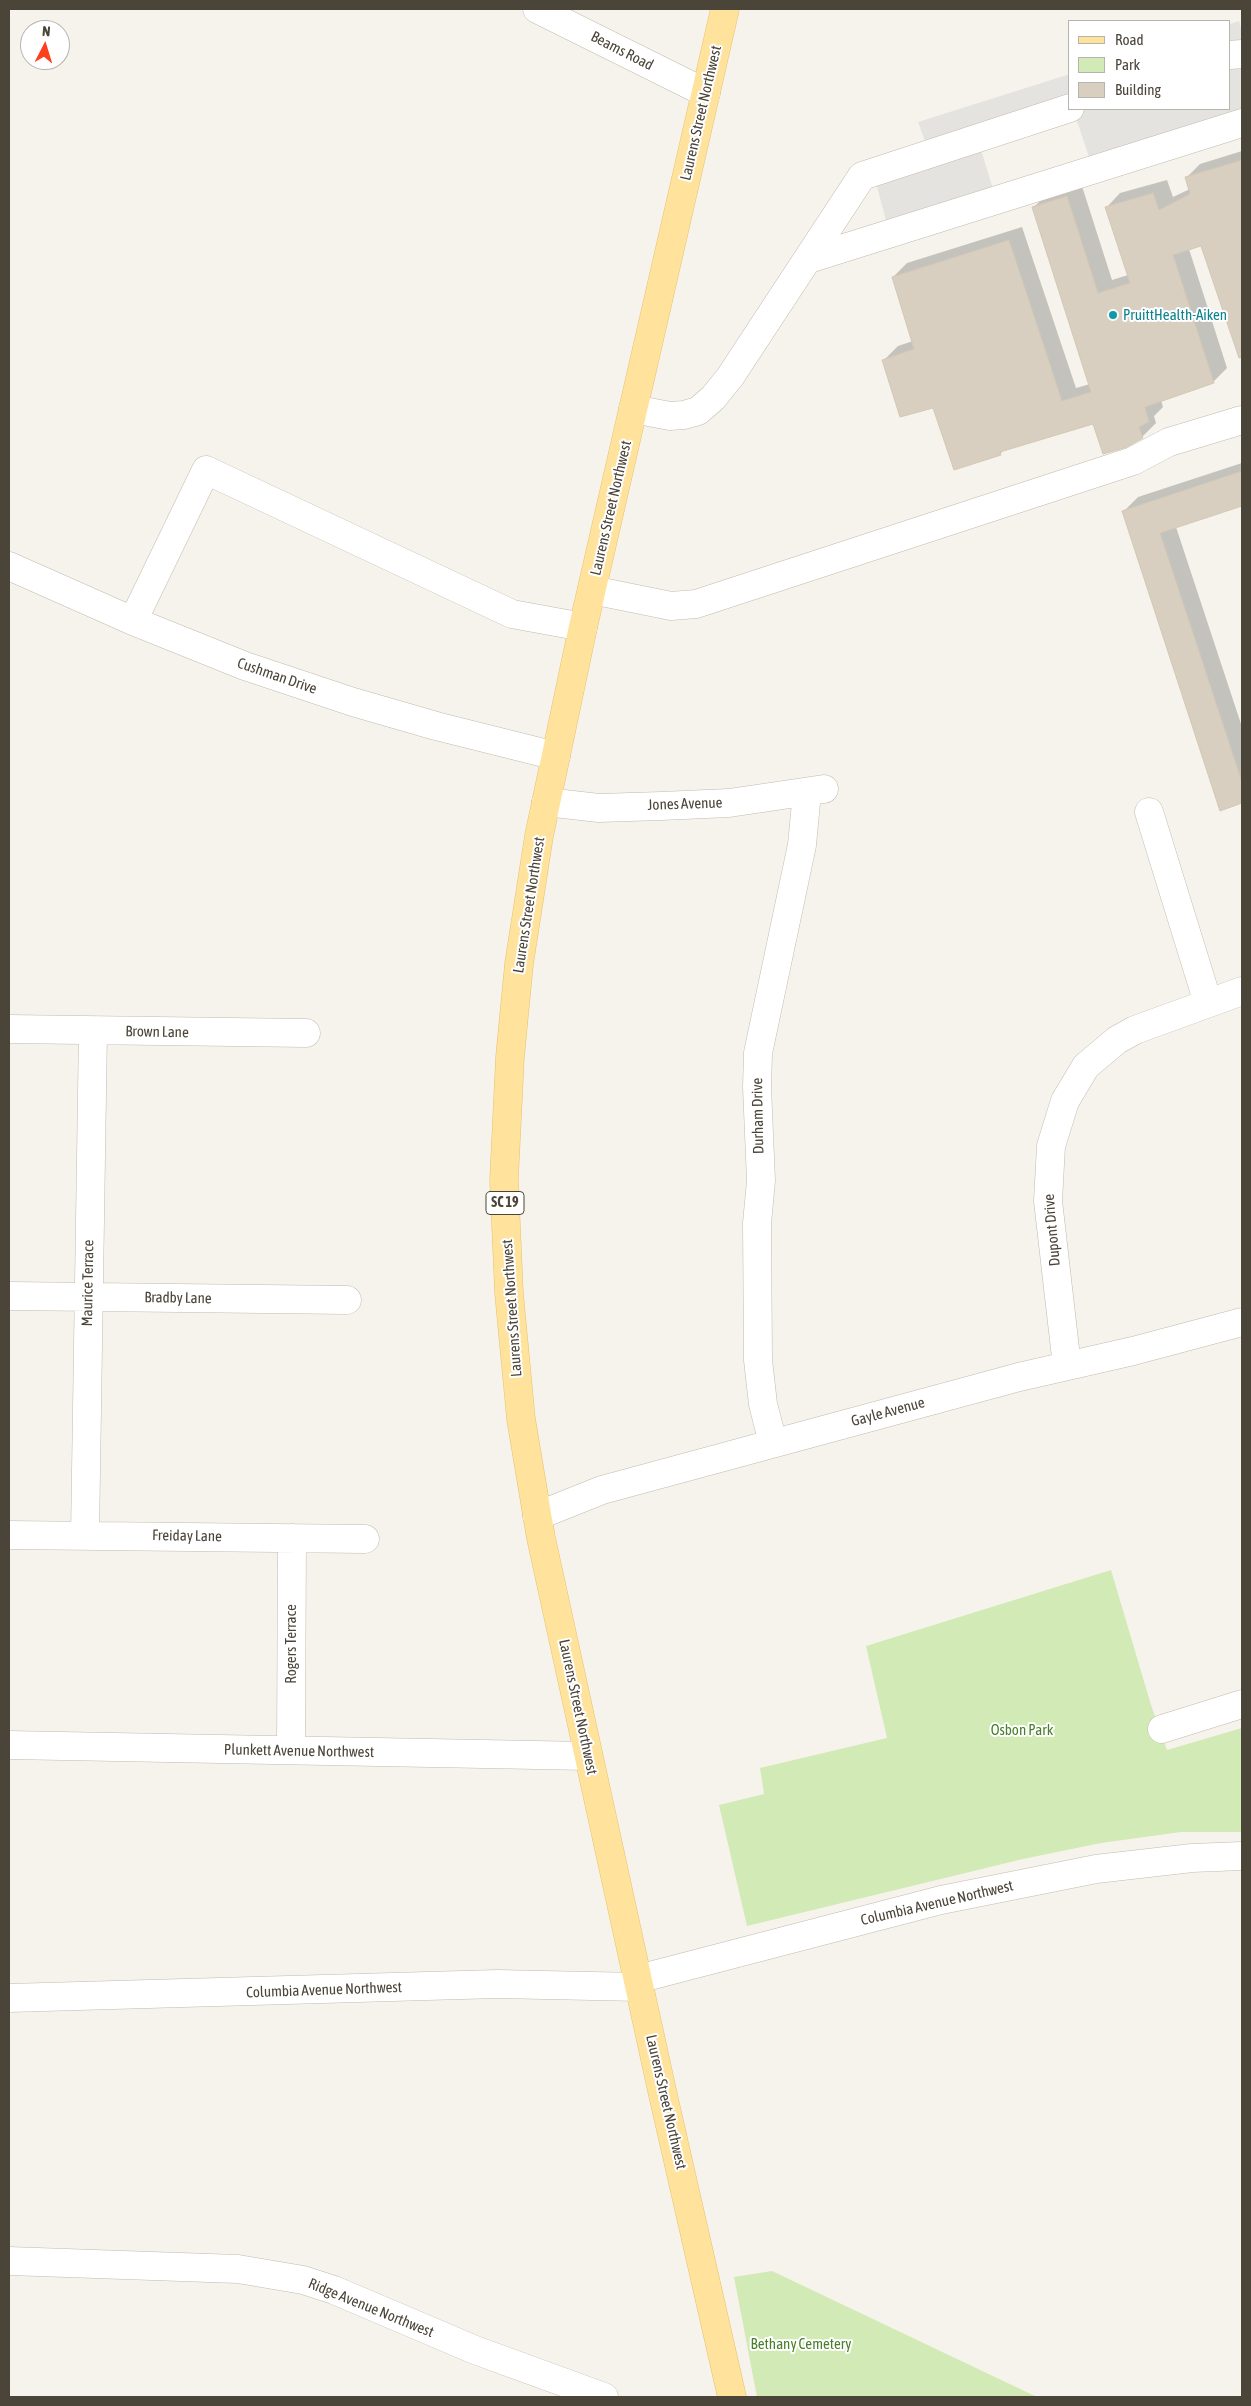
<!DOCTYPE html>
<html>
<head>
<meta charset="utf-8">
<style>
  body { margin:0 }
  #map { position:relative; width:1251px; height:2406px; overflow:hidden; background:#f6f3ec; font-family:"Asap Condensed",sans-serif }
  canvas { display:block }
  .frame { position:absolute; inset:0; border:10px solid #4b4439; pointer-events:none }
  .legend { position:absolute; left:1068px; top:20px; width:162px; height:90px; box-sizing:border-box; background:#fff; border:1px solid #b7b4b0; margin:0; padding:6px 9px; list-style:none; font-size:15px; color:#4b4439 }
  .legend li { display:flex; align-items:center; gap:10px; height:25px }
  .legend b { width:25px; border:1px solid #b7b4b0 }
  .north { position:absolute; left:20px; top:20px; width:50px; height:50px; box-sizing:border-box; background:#fff; border:1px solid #b7b4b0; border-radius:50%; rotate:5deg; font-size:14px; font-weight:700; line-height:20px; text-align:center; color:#4b4439 }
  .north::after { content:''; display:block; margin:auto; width:18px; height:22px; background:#fc3f1d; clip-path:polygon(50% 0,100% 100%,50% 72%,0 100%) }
</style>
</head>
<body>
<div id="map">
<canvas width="1251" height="2406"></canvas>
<div class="frame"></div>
<ul class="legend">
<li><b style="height:6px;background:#ffe39c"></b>Road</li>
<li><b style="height:14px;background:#d2eab5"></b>Park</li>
<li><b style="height:14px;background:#d8cfc1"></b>Building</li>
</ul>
<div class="north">N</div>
</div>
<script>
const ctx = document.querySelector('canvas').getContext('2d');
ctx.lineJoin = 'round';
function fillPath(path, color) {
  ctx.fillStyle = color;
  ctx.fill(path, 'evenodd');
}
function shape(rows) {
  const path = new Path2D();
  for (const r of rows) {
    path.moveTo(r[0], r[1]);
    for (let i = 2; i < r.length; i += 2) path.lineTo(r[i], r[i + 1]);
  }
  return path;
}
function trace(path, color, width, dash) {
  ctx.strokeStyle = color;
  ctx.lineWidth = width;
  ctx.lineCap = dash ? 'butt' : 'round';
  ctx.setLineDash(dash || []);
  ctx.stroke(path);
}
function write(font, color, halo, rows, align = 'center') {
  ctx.font = font + ' "Asap Condensed",sans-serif';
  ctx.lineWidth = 4;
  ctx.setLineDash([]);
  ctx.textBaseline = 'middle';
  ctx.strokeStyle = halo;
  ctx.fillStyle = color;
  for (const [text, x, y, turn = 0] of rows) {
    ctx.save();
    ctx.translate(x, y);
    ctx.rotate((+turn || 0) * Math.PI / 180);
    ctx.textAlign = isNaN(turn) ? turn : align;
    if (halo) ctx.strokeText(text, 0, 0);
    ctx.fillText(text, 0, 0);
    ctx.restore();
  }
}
fillPath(shape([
  [1111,1570,1151,1705,1167,1750,1242,1728,1242,1832,1181,1832,1101,1843,1023,1859,747,1926,719,1805,764,1794,760,1768,887,1738,866,1646],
  [772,2271,1037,2397,757,2397,734,2277]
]), '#d2eab5');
fillPath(shape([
  [1239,21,1242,32,1242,131,1096,178,1075,115,980,146,1000,212,893,247,870,160,925,141,918,122,1070,74,1070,109,1230,109,1230,24]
]), '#e5e3e0');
fillPath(shape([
  [1242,151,1242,362,1202,244,1189,249,1227,368,1213,382,1161,400,1163,407,1154,416,1156,423,1142,437,1094,422,1004,450,1000,454,934,406,884,360,898,346,913,341,893,277,907,263,1022,227,1076,388,1090,384,1034,207,1048,193,1081,183,1112,280,1128,275,1107,207,1120,193,1167,180,1173,197,1190,189,1186,178,1200,164],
  [1242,463,1242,505,1176,527,1242,727,1242,802,1220,809,1124,511,1138,497]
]), '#0003');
const building = shape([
  [1242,160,1242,357,1239,358,1201,246,1173,255,1214,383,1145,407,1149,422,1139,427,1143,438,1127,447,1103,454,1093,424,1000,452,1001,455,954,470,933,408,900,417,882,360,914,349,892,277,1009,240,1062,401,1091,392,1032,207,1067,196,1098,293,1130,283,1105,207,1153,193,1159,210,1190,194,1185,177,1242,160],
  [1242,471,1242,506,1160,533,1242,782,1242,803,1220,811,1122,511,1242,471]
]);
fillPath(building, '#d8cfc1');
trace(building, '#d3c7b4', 1);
const minor = shape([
  [537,9,706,93],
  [1230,55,1242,54],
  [809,259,1242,123],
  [633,409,670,416,684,415,698,411,713,398,730,377,862,176,1070,108],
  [9,566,133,621,245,666,353,702,436,726,556,756],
  [592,590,671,606,696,604,1133,461,1169,442,1242,420],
  [133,621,206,470,512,614,583,627],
  [546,802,599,808,661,806,729,803,824,789],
  [1149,812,1208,1003],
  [9,1029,306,1033],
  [9,1296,347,1300],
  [1067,1366,1048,1201,1051,1146,1065,1101,1086,1066,1117,1040,1135,1030,1242,991],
  [773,1443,763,1404,758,1360,757,1223,761,1181,757,1087,758,1053,802,845,807,792],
  [537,1516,602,1490,1019,1377,1133,1351,1242,1322],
  [9,1535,365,1539],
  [85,1535,93,1031],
  [1162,1729,1242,1704],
  [9,1745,588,1756],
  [291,1750,292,1538],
  [638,1979,941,1900,1096,1869,1192,1858,1242,1856],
  [9,1998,497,1984,640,1987],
  [9,2261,238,2269,303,2280,334,2290,475,2350,604,2397]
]);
const major = shape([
  [725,9,583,627,539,836,519,964,510,1057,504,1180,509,1293,521,1419,541,1538,663,2095,732,2397]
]);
trace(minor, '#c2bbae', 29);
trace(major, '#e6c16a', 29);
trace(minor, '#fff', 28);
trace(major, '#ffe39c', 28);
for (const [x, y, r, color] of [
  [1113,315,5,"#0f9aa8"]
]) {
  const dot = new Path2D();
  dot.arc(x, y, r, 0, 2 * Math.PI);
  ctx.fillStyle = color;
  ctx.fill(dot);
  trace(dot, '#fff', 2);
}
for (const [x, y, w] of [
  [505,1203,38]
]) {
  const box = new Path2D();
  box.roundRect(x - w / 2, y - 11.5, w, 23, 4);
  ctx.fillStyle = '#fff';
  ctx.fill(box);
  trace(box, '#4b4439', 1);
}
write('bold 14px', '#4b4439', null, [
  ["SC 19",505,1203]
]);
write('15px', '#4b4439', '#fff', [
  ["Beams Road",622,51,27],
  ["Laurens Street Northwest",701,113,-77],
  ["Laurens Street Northwest",611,508,-77],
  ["Cushman Drive",277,676,19],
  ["Jones Avenue",685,804,-2],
  ["Laurens Street Northwest",529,905,-81],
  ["Brown Lane",157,1032,1],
  ["Durham Drive",758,1116,-91],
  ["Dupont Drive",1052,1230,-95],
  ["Maurice Terrace",88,1283,-89],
  ["Bradby Lane",178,1298,1],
  ["Laurens Street Northwest",512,1308,-94],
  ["Gayle Avenue",888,1412,-15],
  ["Freiday Lane",187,1536,1],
  ["Rogers Terrace",291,1644,-90],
  ["Laurens Street Northwest",578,1707,78],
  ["Plunkett Avenue Northwest",299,1751,1],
  ["Columbia Avenue Northwest",937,1903,-13],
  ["Columbia Avenue Northwest",324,1990,-2],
  ["Laurens Street Northwest",666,2102,77],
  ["Ridge Avenue Northwest",371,2308,22]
]);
write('15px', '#0d838f', '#fff', [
  ["PruittHealth-Aiken",1123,315]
], 'left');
write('15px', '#4a7f2a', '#fff', [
  ["Osbon Park",1022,1730],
  ["Bethany Cemetery",801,2344]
]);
</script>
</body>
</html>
